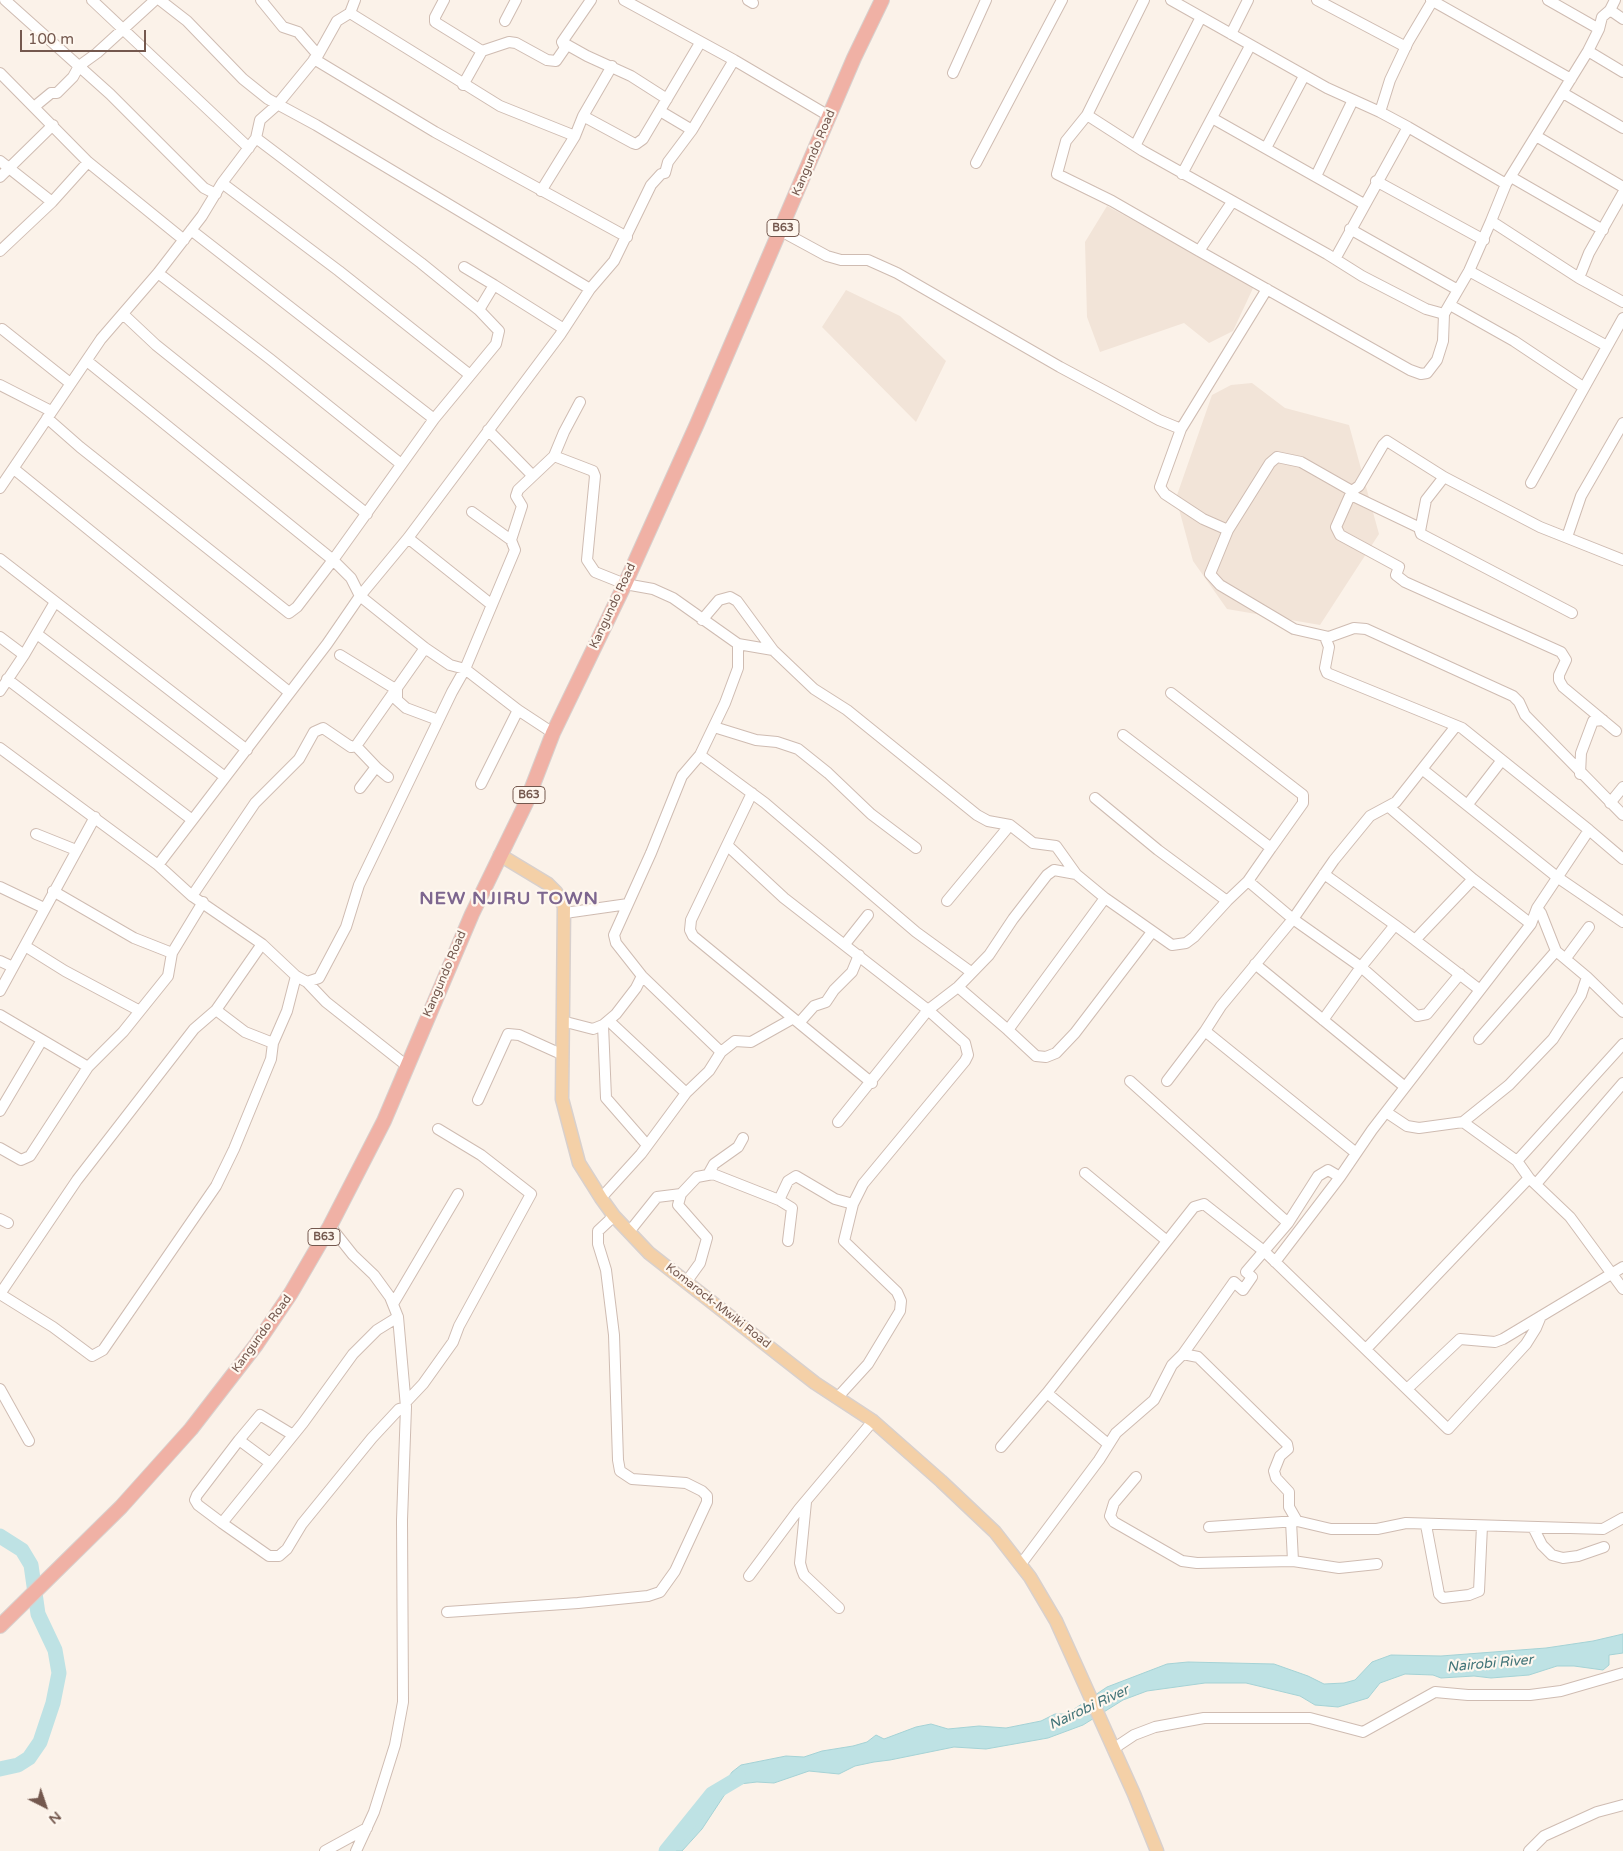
<!DOCTYPE html>
<html>
<head>
<meta charset="utf-8">
<style>
  body { margin:0 }
  #map { position:relative; width:1623px; height:1851px; overflow:hidden; background:#fbf2e9; font-family:"Varela Round",sans-serif }
  canvas { display:block }
  .north { position:absolute; left:20px; top:1781px; width:50px; height:50px; -webkit-text-stroke:4px #fef7ef; paint-order:stroke; rotate:139deg; font-size:14px; font-weight:700; line-height:20px; text-align:center; color:#74584e }
  .north::after { content:''; display:block; margin:auto; width:18px; height:22px; background:#74584e; clip-path:polygon(50% 0,100% 100%,50% 72%,0 100%) }
  .scale { position:absolute; left:20px; top:30px; width:126px; height:22px; box-sizing:border-box; border:2px solid #74584e; border-top:0; padding-left:6px; font-size:15px; line-height:18px; white-space:nowrap; color:#74584e; -webkit-text-stroke:4px #fef7ef; paint-order:stroke }
</style>
</head>
<body>
<div id="map">
<canvas width="1623" height="1851"></canvas>
<div class="north">N</div>
<div class="scale">100 m</div>
</div>
<script>
const ctx = document.querySelector('canvas').getContext('2d');
ctx.lineJoin = 'round';
function fillPath(path, color) {
  ctx.fillStyle = color;
  ctx.fill(path, 'evenodd');
}
function shape(rows) {
  const path = new Path2D();
  for (const r of rows) {
    path.moveTo(r[0], r[1]);
    for (let i = 2; i < r.length; i += 2) path.lineTo(r[i], r[i + 1]);
  }
  return path;
}
function trace(path, color, width, dash) {
  ctx.strokeStyle = color;
  ctx.lineWidth = width;
  ctx.lineCap = dash ? 'butt' : 'round';
  ctx.setLineDash(dash || []);
  ctx.stroke(path);
}
function write(font, color, halo, rows, align = 'center') {
  ctx.font = font + ' "Varela Round",sans-serif';
  ctx.lineWidth = 4.5;
  ctx.setLineDash([]);
  ctx.textBaseline = 'middle';
  ctx.strokeStyle = halo;
  ctx.fillStyle = color;
  for (const [text, x, y, turn = 0] of rows) {
    ctx.save();
    ctx.translate(x, y);
    ctx.rotate((+turn || 0) * Math.PI / 180);
    ctx.textAlign = isNaN(turn) ? turn : align;
    if (halo) ctx.strokeText(text, 0, 0);
    ctx.fillText(text, 0, 0);
    ctx.restore();
  }
}
fillPath(shape([
  [1107,206,1254,286,1233,331,1209,343,1184,323,1100,352,1087,317,1085,242],
  [846,290,900,316,946,361,916,422,822,327],
  [1252,383,1285,408,1349,425,1379,534,1320,625,1227,609,1193,561,1176,498,1212,395,1231,385]
]), '#f2e4d8');
const water = shape([
  [1623,1634,1623,1653,1609,1655,1609,1665,1603,1670,1574,1666,1557,1666,1529,1675,1491,1678,1474,1676,1441,1678,1433,1675,1405,1674,1380,1683,1368,1698,1338,1707,1315,1705,1300,1696,1246,1683,1205,1683,1147,1691,1123,1700,1083,1725,1048,1738,986,1749,954,1747,890,1760,874,1762,855,1766,839,1774,809,1771,774,1783,757,1782,731,1785,702,1829,682,1851,659,1851,674,1841,685,1829,704,1813,732,1772,741,1765,786,1756,804,1757,822,1751,853,1746,867,1742,876,1735,884,1739,916,1727,931,1724,948,1729,979,1726,1006,1728,1041,1721,1055,1714,1067,1714,1107,1687,1167,1664,1188,1662,1274,1664,1308,1676,1324,1684,1344,1683,1355,1680,1372,1662,1391,1655,1441,1656,1546,1648,1593,1641,1623,1634]
]);
fillPath(water, '#bee2e4');
trace(water, '#a5d2d5', 1);
trace(shape([
  [0,1536,22,1550,31,1565,38,1614,55,1650,59,1673,53,1703,40,1742,29,1758,18,1765,0,1769],
  [666,1851,712,1794,739,1778]
]), '#bee2e4', 15);
const minor = shape([
  [5,0,110,94,204,188,216,194],
  [92,0,249,148],
  [160,0,187,21,243,79,268,99,316,125,590,289],
  [261,0,283,27,298,32,318,55],
  [444,0,435,17,435,22,482,51],
  [624,0,734,60,829,116],
  [748,0,753,3],
  [1144,0,1087,115,1143,151,1327,254,1362,276,1426,309,1444,314],
  [1171,0,1327,88,1380,112,1408,127,1335,259],
  [1317,0,1406,47],
  [1431,0,1571,79],
  [1548,0,1599,29],
  [1610,10,1623,19],
  [350,13,500,106,575,136],
  [505,21,516,0],
  [1231,34,1248,0],
  [562,42,587,56,631,76,667,99],
  [1588,51,1623,72],
  [314,59,435,132,627,237],
  [0,73,88,162,184,240],
  [953,73,986,0],
  [463,85,482,51,509,42,516,43,547,60,556,61,565,48,562,42,591,0],
  [1563,93,1623,128],
  [34,107,51,93,57,93,73,77,79,66,97,53,155,0],
  [660,111,692,130],
  [1380,112,1390,80,1408,42,1433,0],
  [1087,115,1066,141,1057,174,1112,201,1199,251],
  [583,116,612,66],
  [1212,118,1364,204],
  [1408,127,1506,184,1491,221,1579,278,1623,302],
  [1536,136,1623,187],
  [1135,146,1201,17],
  [1266,148,1304,76],
  [0,161,52,202],
  [976,163,1062,0],
  [1182,174,1250,46],
  [1316,176,1353,100],
  [0,177,53,125],
  [1511,177,1603,230],
  [1376,181,1484,240],
  [222,183,339,271,470,375],
  [1506,184,1588,51,1599,29,1602,17,1610,10,1615,0],
  [541,191,575,136,583,116,633,143,636,144,643,139,700,43],
  [1232,202,1199,251,1410,370,1421,374,1427,373,1437,360,1443,341,1444,314,1469,271,1491,221],
  [1350,229,1458,290],
  [191,230,434,419],
  [781,231,827,256,841,260,868,260,897,273,1060,367,1159,420,1181,429,1160,487,1165,494,1203,519,1228,530],
  [0,251,52,202,88,162],
  [464,267,494,285],
  [1469,271,1607,346],
  [158,273,270,359,401,464],
  [1579,278,1589,253,1623,193],
  [1450,305,1514,341,1583,387],
  [479,310,494,285,564,329],
  [123,314,156,345,367,514],
  [2,329,70,383],
  [87,361,333,560,351,578,360,596,425,648,450,665,465,669,518,710,553,733],
  [0,385,51,411],
  [47,418,80,447,289,613,297,607,333,560,434,419,496,344,499,331,479,310,421,263,256,138],
  [1181,429,1267,289],
  [488,430,532,475],
  [554,456,593,471,595,476,587,560,595,572,625,584,653,589,673,598,738,644],
  [14,469,289,692],
  [1444,477,1426,500,1420,531,1421,534,1572,613],
  [1531,483,1623,318],
  [0,488,101,339,158,273,202,216,222,183,256,138,260,120,277,105,318,55,337,21,350,13,355,0],
  [1352,491,1336,527,1340,535,1399,567,1396,575,1405,582,1561,652,1566,660,1559,675,1559,680,1563,687,1616,731],
  [1351,495,1420,528],
  [472,512,511,540],
  [1567,537,1581,496,1623,423],
  [408,538,492,605],
  [0,559,247,750],
  [1623,560,1540,527,1444,477,1387,441,1383,445,1359,486,1352,491,1301,462,1277,457,1270,463,1228,530,1210,574,1220,585,1294,629,1329,637,1354,628,1366,629,1513,696,1519,702,1525,715,1623,815],
  [702,620,719,600,730,597,737,601,773,650],
  [37,634,225,777],
  [0,637,24,655],
  [1325,637,1329,647,1325,668,1327,673,1462,728,1589,830,1623,859],
  [340,655,397,690,397,700,406,708,438,720],
  [7,679,191,819],
  [0,691,24,655,55,602],
  [1171,693,1303,795,1303,803,1271,848],
  [714,727,756,740,777,742,798,749,828,773,871,814,916,848],
  [356,746,376,767,360,788],
  [0,748,158,865,192,896,262,944,296,976,307,982,326,1002,407,1066],
  [700,755,765,803,916,932,971,972],
  [376,767,388,777],
  [1422,769,1557,877,1623,922],
  [1580,774,1581,753,1593,721,1603,720],
  [481,784,518,710],
  [752,793,691,920,690,930,693,936,872,1083],
  [1095,798,1158,850,1227,901,1248,881,1271,848,1123,735],
  [1610,803,1623,787],
  [1468,804,1502,760],
  [1389,807,1473,879],
  [36,834,76,850],
  [728,846,784,898,928,1010,958,987,989,955,1013,919,1047,875,1054,870,1076,874,1105,898,1172,945,1186,943,1194,937,1227,901],
  [158,865,327,644,360,596,408,538,560,335,590,289,614,261,651,185,661,174,665,173,668,162,692,130,734,60],
  [1324,874,1395,925],
  [1248,881,1293,919,1361,967,1417,1016,1427,1014,1460,974],
  [0,887,44,908],
  [53,891,134,938,172,953],
  [192,896,255,803,299,759,314,732,323,728,351,747,356,746,425,648],
  [947,901,1010,825],
  [1537,908,1589,830],
  [565,913,628,904],
  [1531,924,1537,908,1541,913,1556,951,1587,977,1623,1012],
  [1415,940,1480,990],
  [845,944,868,915],
  [25,946,65,971,140,1011],
  [1566,958,1589,927],
  [0,961,13,967],
  [1255,964,1405,1087],
  [307,982,319,978,346,927,359,885,452,692,465,669,515,550,511,540,522,506,516,496,518,490,554,456,564,432,580,402],
  [958,987,1008,1030,1105,898],
  [0,991,95,817],
  [216,1010,245,1032,273,1043],
  [0,1015,88,1067],
  [562,1021,593,1029,603,1025,616,1014,636,988,642,976],
  [609,1021,686,1093],
  [799,1023,814,1006,826,1002,834,990,852,972,859,955],
  [603,1025,606,1098,647,1145],
  [1008,1030,1036,1056,1046,1057,1056,1053,1075,1033,1152,932],
  [1479,1039,1556,951],
  [721,1052,642,976,616,943,614,935,651,853,682,776,700,755,725,703,738,668,738,644,773,650,814,689,847,710,977,815,988,821,1010,825,1033,843,1056,846,1076,874],
  [1130,1081,1288,1223],
  [1167,1081,1205,1031],
  [478,1100,508,1034,519,1035,561,1054],
  [0,1111,42,1040],
  [1386,1112,1407,1126,1419,1128,1463,1122,1509,1085,1553,1039,1581,995,1587,977],
  [0,1148,21,1160,30,1156,88,1067,123,1032,168,976,172,953,203,902],
  [1356,1153,1205,1031,1221,1006,1293,919,1334,860,1370,816,1396,802,1456,726],
  [1517,1161,1623,1044],
  [709,1173,714,1164,738,1147,743,1138],
  [1085,1173,1167,1241],
  [1529,1178,1570,1217,1623,1289],
  [1536,1184,1623,1083],
  [601,1198,641,1154,686,1093,709,1071,721,1052,735,1041,751,1042,792,1019],
  [779,1200,792,1208,788,1241],
  [0,1219,8,1223],
  [330,1226,353,1255,374,1275,390,1297,398,1317,406,1407,402,1520,403,1702,395,1745,374,1812,356,1851],
  [629,1232,657,1197,681,1194],
  [1275,1262,1340,1177],
  [687,1281,700,1263,707,1238,678,1205,681,1194,697,1177,713,1174,779,1200,788,1181,796,1176,835,1199,853,1204],
  [0,1294,53,1327,92,1356,103,1350,216,1186,234,1149,271,1059,273,1043,287,1011,296,976],
  [0,1294,77,1180,194,1029,216,1010,262,944],
  [393,1304,458,1194],
  [1366,1349,1529,1178,1517,1161,1463,1122],
  [1183,1354,1198,1357,1287,1444,1288,1449,1280,1456,1274,1471,1276,1478,1289,1492,1289,1507,1297,1521],
  [0,1389,29,1441],
  [1407,1389,1460,1339,1495,1342,1503,1339,1623,1267],
  [1047,1393,1194,1207,1204,1204,1265,1252,1448,1429,1526,1344,1536,1328,1541,1316],
  [837,1398,868,1364,900,1311,901,1301,897,1292,844,1241,853,1204,863,1184,965,1061,968,1055,965,1043,928,1010,838,1122],
  [406,1402,423,1384,453,1342,459,1326,531,1194,481,1155,438,1129],
  [239,1440,260,1415,293,1435],
  [1001,1447,1047,1393,1108,1444],
  [270,1463,239,1440,197,1495,195,1500,198,1505,222,1523,269,1556,279,1556,287,1549,302,1524,372,1438,399,1409,406,1407],
  [1136,1477,1114,1503,1110,1516,1114,1522,1182,1561,1197,1563,1293,1561,1339,1568,1377,1564],
  [806,1502,800,1563,802,1570,804,1575,839,1608],
  [1291,1521,1293,1561],
  [222,1523,303,1423,353,1354,377,1330,398,1317],
  [1426,1525,1439,1594,1443,1598,1469,1595,1479,1591,1482,1526],
  [1209,1527,1297,1521,1331,1529,1377,1529,1406,1523,1603,1529,1623,1518],
  [1533,1527,1542,1545,1552,1555,1563,1558,1578,1556,1604,1547],
  [1021,1564,1099,1460,1116,1433,1154,1400,1172,1365,1183,1354,1234,1282,1243,1290,1252,1277,1246,1272,1288,1223,1318,1176,1328,1170,1340,1177,1372,1130,1531,924,1473,879,1415,940,1395,925,1361,967,1323,1020],
  [749,1576,799,1509,873,1421],
  [447,1612,578,1603,648,1596,660,1592,675,1571,707,1502,707,1496,702,1491,686,1483,632,1479,620,1471,618,1460,614,1335,606,1270,598,1244,598,1231,614,1216],
  [1113,1749,1134,1735,1155,1727,1204,1718,1310,1718,1363,1732,1435,1692,1468,1695,1530,1695,1561,1691,1623,1673],
  [325,1851,367,1828],
  [1529,1851,1544,1836,1597,1812,1623,1805]
]);
const major = shape([
  [500,855,548,884,556,892,564,906,562,1099,579,1163,601,1198,614,1216,649,1253,815,1383,873,1421,941,1481,995,1532,1030,1577,1056,1621,1134,1794,1157,1851]
]);
const highway = shape([
  [0,1626,121,1507,191,1429,256,1345,291,1293,330,1226,384,1121,472,914,526,803,553,733,625,584,697,424,854,58,882,0]
]);
trace(minor, '#cfbcb2', 12);
trace(major, '#d8d0cd', 15);
trace(highway, '#d8d0cd', 16);
trace(minor, '#fff', 10);
trace(major, '#f4d0a7', 12);
trace(highway, '#f0b1a5', 14);
for (const [x, y, w] of [
  [783,228,32],
  [529,795,32],
  [324,1237,32]
]) {
  const box = new Path2D();
  box.roundRect(x - w / 2, y - 8.5, w, 17, 4);
  ctx.fillStyle = '#fef7ef';
  ctx.fill(box);
  trace(box, '#74584e', 1);
}
write('bold 11px', '#74584e', null, [
  ["B63",783,228],
  ["B63",529,795],
  ["B63",324,1237]
]);
write('12px', '#74584e', '#fef7ef', [
  ["Kangundo Road",814,153,-67],
  ["Kangundo Road",613,606,-65],
  ["Kangundo Road",445,974,-67],
  ["Komarock-Mwiki Road",718,1306,38],
  ["Kangundo Road",262,1334,-54]
]);
write('italic 14px', '#427478', '#fef7ef', [
  ["Nairobi River",1490,1664,-5],
  ["Nairobi River",1089,1708,-25]
]);
ctx.letterSpacing = '1px';
write('bold 18px', '#7d668f', '#fef7ef', [
  ["NEW NJIRU TOWN",509,899]
]);
ctx.letterSpacing = '0px';
</script>
</body>
</html>
